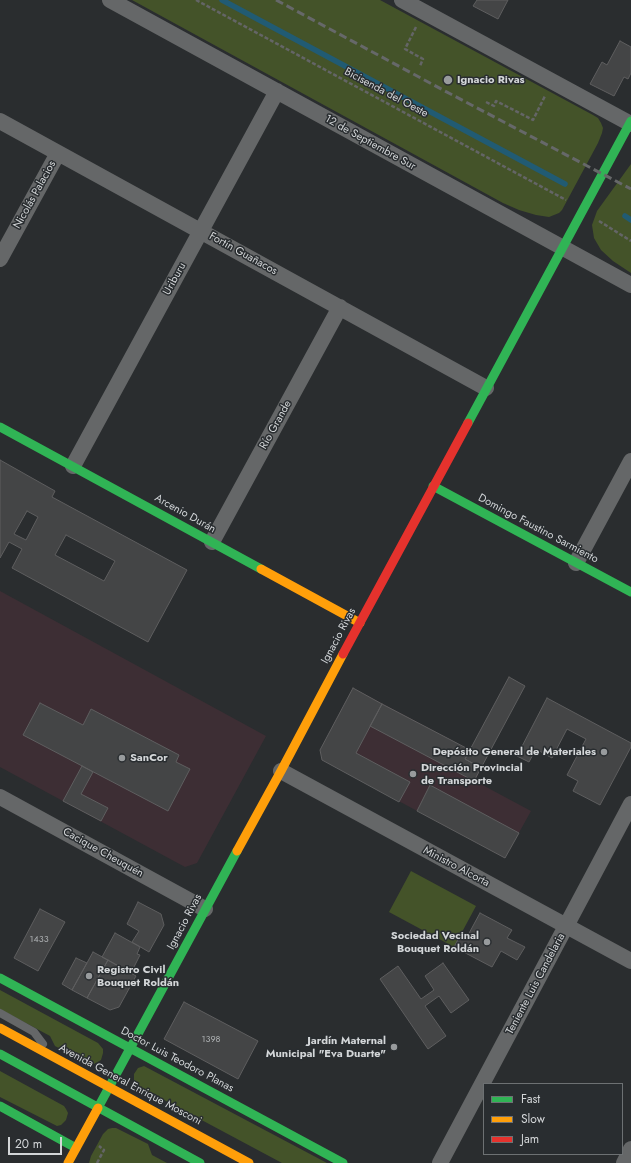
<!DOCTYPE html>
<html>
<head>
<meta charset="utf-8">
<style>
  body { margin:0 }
  #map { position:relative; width:631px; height:1163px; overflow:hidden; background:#2a2d2f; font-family:Jost,sans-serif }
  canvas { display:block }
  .legend { position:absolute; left:483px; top:1083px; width:140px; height:72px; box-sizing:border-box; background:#292d30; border:1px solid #6d7173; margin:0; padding:5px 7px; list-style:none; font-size:12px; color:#d3d6d8 }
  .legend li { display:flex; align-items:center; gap:8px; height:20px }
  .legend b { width:20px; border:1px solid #6d7173 }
  .scale { position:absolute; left:8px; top:1137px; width:54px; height:18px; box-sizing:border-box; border:2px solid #d3d6d8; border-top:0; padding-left:5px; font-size:12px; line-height:14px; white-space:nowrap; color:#d3d6d8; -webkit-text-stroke:3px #292d30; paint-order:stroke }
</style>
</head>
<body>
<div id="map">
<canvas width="631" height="1163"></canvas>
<ul class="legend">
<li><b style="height:5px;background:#30b455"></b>Fast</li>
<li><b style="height:5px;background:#ff9f0a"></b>Slow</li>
<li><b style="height:5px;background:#e5322d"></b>Jam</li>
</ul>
<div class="scale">20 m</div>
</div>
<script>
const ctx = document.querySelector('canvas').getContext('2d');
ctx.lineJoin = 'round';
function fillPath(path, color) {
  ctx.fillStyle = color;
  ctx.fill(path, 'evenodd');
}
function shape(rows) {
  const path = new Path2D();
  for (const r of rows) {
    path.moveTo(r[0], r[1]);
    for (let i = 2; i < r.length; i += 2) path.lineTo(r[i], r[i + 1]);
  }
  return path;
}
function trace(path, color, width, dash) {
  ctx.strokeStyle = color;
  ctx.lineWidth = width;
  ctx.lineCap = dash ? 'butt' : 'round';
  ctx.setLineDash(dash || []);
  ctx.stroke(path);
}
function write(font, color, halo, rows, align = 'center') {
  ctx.font = font + ' Jost,sans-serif';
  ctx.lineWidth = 3;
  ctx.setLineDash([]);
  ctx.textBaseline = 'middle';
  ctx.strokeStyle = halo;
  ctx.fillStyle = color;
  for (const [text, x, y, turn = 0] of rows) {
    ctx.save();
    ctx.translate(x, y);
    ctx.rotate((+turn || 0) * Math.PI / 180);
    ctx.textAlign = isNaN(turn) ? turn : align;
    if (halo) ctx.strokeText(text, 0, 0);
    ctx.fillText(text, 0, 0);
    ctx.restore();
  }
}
fillPath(shape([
  [0,591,266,736,197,863,185,867,0,767],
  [353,688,470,750,465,759,481,768,475,781,531,811,505,858,322,760,320,750]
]), '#3d2e34');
fillPath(shape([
  [132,0,380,0,593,115,598,118,601,123,603,128,602,133,598,143,562,210,559,213,549,217,536,215,519,210,503,203],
  [631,164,631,273,613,261,601,250,594,238,592,225,597,211],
  [411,871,476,906,454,947,389,912],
  [0,990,98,1043,103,1049,103,1053,101,1060,94,1064,87,1063,55,1046,50,1036,0,1009],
  [144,1066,327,1163,282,1163,138,1086,134,1080,134,1074,138,1068],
  [0,1071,64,1106,66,1109,68,1113,66,1120,61,1125,57,1126,0,1097],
  [112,1128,116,1128,148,1144,152,1155,167,1163,89,1163,91,1156,103,1134,108,1129]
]), '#445329');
trace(shape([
  [222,0,565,184],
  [625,216,631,220]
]), '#215b73', 5.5);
const building = shape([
  [477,0,508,0,498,19,473,6,477,0],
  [620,41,631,47,631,73,628,79,624,77,614,96,590,84,602,62,607,65,620,41],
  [0,460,55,491,52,497,187,570,148,642,12,568,22,549,9,542,0,558,0,460],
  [27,511,38,517,26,540,14,534,27,511],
  [66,535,115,561,104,581,55,555,66,535],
  [509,677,525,686,481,768,465,759,509,677],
  [353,688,382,704,356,753,410,782,399,802,322,760,320,750,353,688],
  [547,698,631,743,631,747,600,805,573,791,578,781,567,775,586,739,567,729,552,758,536,749,529,762,517,756,547,698],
  [40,703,83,725,91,709,179,755,176,762,190,769,168,811,23,735,40,703],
  [382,704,470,750,465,759,481,768,474,781,370,726,382,704],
  [82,766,93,772,81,794,108,808,101,821,63,801,82,766],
  [430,785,519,833,505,858,417,811,430,785],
  [138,902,161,914,164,925,149,952,132,942,139,931,127,924,138,902],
  [40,909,65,922,38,971,14,958,40,909],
  [480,913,512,930,507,938,525,947,517,960,501,951,492,967,454,947,461,934,467,937,480,913],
  [115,933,140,947,137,954,140,955,131,973,102,957,115,933],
  [93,952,108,960,87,998,72,990,93,952],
  [76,958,87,963,72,990,62,984,76,958],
  [108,960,136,976,119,1007,110,1010,87,998,108,960],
  [443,963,469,1000,451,1013,439,996,425,1006,446,1036,428,1049,380,979,398,966,421,999,434,990,425,976,443,963],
  [184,1002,258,1041,238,1079,164,1039,184,1002]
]);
fillPath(building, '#444546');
trace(building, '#5e5e5f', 1);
trace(shape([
  [196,0,566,200],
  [416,27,405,49,423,59,420,66],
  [486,102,494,106,496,101,533,120,545,96],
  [599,221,631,241],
  [97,1163,104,1150,99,1146]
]), '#646566', 2.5, [4, 2]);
trace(shape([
  [0,1013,34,1032,43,1044]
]), '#656768', 8);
trace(shape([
  [110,0,631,285],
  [402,0,631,124],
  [0,121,486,388],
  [0,259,58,153],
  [73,466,277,91],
  [212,542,340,307],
  [576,563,631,461],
  [281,771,631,961],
  [0,797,205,909],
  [440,1163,631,804],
  [624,1163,631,1149]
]), '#656768', 16);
trace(shape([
  [468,423,631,121],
  [0,427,261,569],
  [433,486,631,592],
  [0,978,343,1163],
  [0,1054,200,1163],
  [100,1104,237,851],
  [0,1106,76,1148]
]), '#30b455', 9);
trace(shape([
  [261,569,360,623],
  [237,851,281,771,343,654],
  [0,1028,249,1163],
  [68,1163,98,1108]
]), '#ff9f0a', 9);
trace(shape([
  [343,654,468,423]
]), '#e5322d', 9);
trace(shape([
  [276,0,443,90,631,189]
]), '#666869', 3, [8, 4]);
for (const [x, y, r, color] of [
  [448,80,5,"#989b9d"],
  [604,752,4,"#989b9d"],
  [122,758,4,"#989b9d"],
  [413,774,4,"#989b9d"],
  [487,942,4,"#989b9d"],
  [89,976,4,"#989b9d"],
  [394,1047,4,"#989b9d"]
]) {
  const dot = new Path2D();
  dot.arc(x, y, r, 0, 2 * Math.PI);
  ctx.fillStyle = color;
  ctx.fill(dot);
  trace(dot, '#292d30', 1.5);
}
write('9px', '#afb2b4', null, [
  ["1433",39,940],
  ["1398",211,1040]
]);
write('bold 11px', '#d3d6d8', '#292d30', [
  ["Ignacio Rivas",457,80],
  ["Depósito General de Materiales",596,752,"right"],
  ["SanCor",130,758],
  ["Dirección Provincial",421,768],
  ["de Transporte",421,781],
  ["Sociedad Vecinal",479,936,"right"],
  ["Bouquet Roldán",479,949,"right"],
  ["Registro Civil",97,970],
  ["Bouquet Roldán",97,983],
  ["Jardín Maternal",386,1041,"right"],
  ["Municipal \"Eva Duarte\"",386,1054,"right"]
], 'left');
write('11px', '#d3d6d8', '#292d30', [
  ["Bicisenda del Oeste",386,93,28],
  ["12 de Septiembre Sur",370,143,29],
  ["Nicolás Palacios",35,195,-61],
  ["Fortín Guañacos",243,254,29],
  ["Uriburu",175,279,-61],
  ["Río Grande",276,425,-61],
  ["Arcenio Durán",185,514,29],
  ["Domingo Faustino Sarmiento",538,529,28],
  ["Ignacio Rivas",339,636,-62],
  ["Cacique Cheuquén",103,853,29],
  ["Ministro Alcorta",456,867,28],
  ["Ignacio Rivas",185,922,-62],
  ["Teniente Luis Candelaria",536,984,-62],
  ["Doctor Luis Teodoro Planas",177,1060,28],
  ["Avenida General Enrique Mosconi",130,1085,28]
]);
</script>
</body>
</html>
